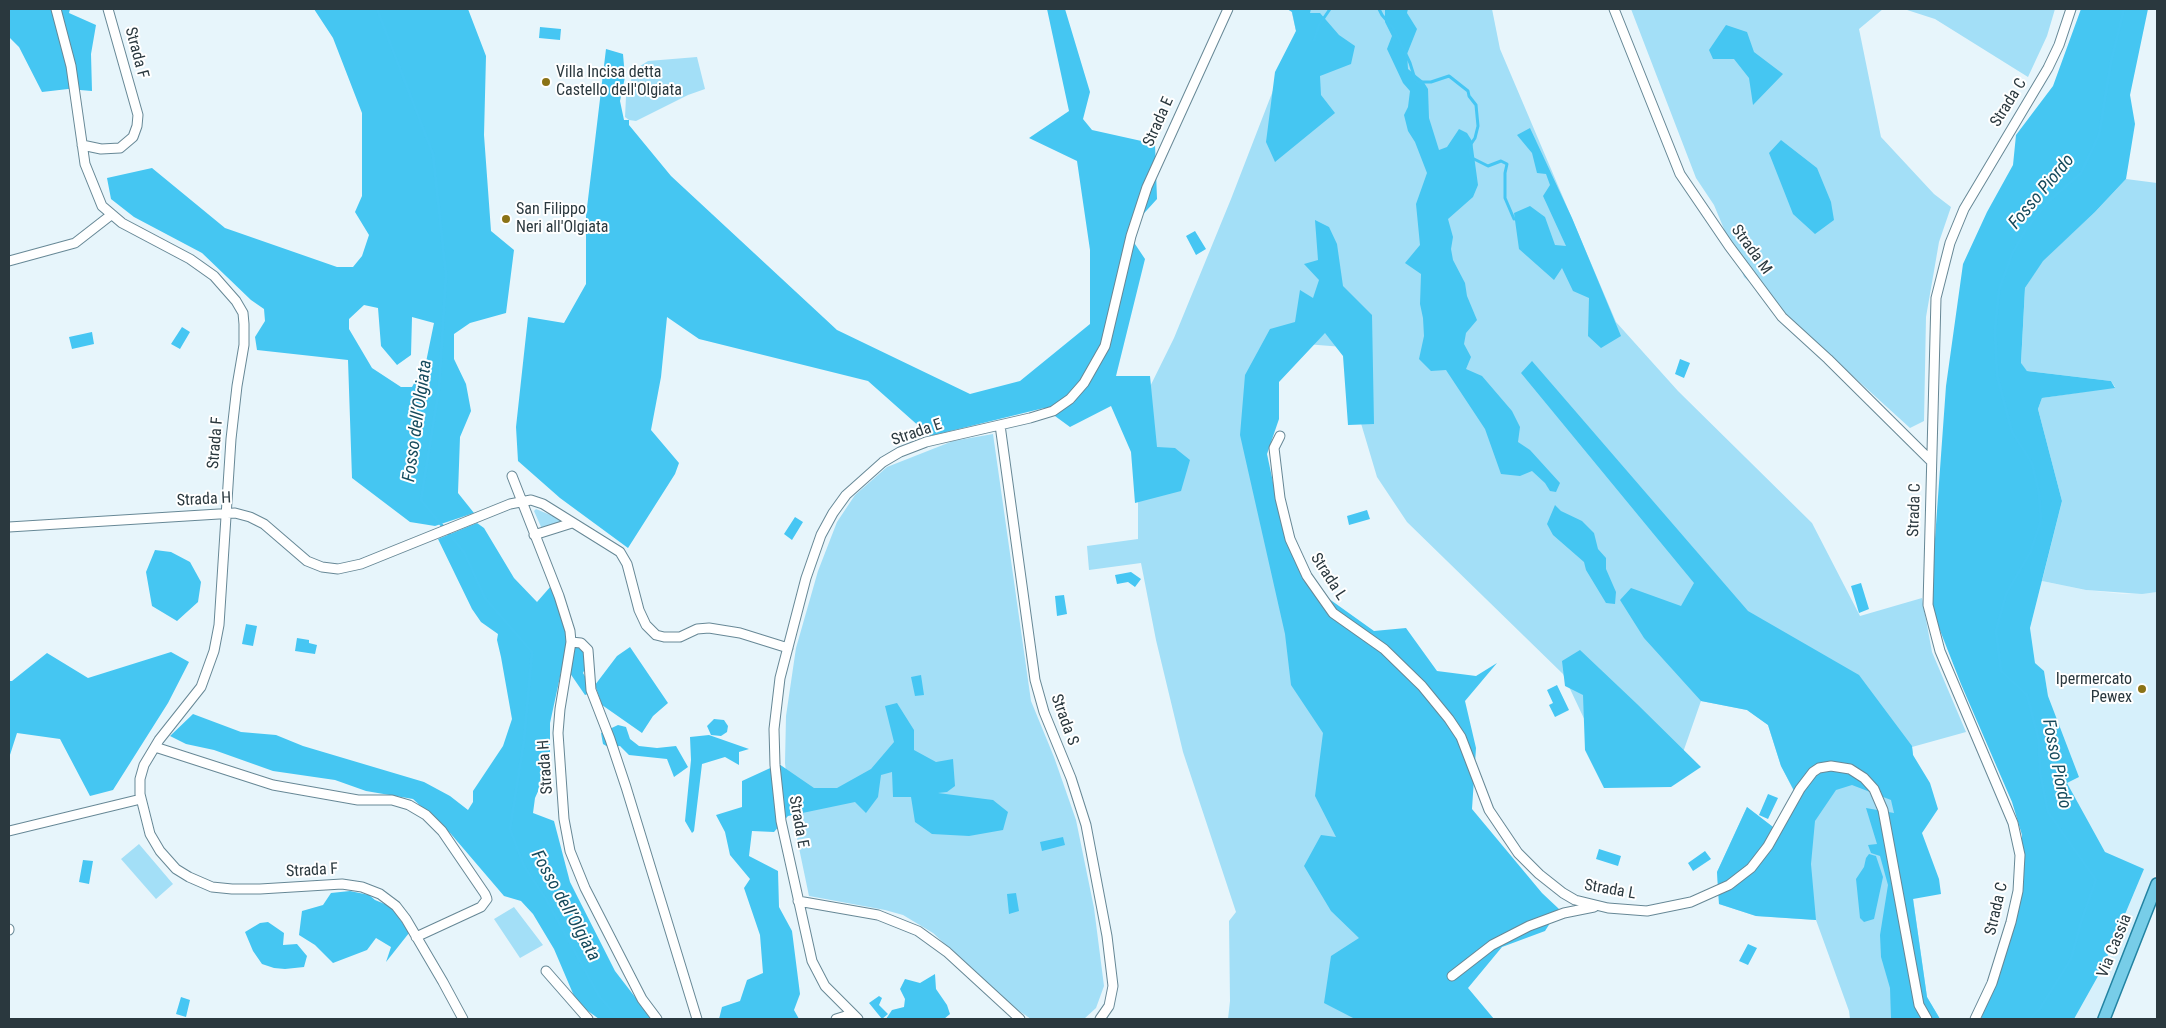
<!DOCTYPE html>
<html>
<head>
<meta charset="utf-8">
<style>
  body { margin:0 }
  #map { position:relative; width:2166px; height:1028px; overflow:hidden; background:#e7f5fb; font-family:"Roboto Condensed",sans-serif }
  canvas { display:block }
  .frame { position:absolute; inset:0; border:10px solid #2a383e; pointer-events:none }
</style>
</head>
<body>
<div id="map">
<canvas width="2166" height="1028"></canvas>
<div class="frame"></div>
</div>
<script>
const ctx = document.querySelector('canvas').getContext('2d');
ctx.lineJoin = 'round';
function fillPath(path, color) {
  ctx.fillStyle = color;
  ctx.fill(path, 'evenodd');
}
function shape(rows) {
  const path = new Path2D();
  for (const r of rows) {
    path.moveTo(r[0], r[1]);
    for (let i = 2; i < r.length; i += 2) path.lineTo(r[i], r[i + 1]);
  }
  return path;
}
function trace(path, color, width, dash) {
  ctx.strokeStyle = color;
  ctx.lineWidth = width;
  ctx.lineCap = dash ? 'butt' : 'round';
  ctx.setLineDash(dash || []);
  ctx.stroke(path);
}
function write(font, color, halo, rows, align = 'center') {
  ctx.font = font + ' "Roboto Condensed",sans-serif';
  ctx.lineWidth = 4;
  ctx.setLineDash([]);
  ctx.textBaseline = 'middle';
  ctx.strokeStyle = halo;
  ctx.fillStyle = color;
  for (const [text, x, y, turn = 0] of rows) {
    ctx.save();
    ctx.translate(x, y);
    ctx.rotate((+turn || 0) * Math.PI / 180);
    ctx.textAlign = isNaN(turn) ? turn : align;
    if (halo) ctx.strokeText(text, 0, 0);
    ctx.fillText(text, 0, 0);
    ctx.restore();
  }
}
fillPath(shape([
  [2042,581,2086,590,2123,594,2157,592,2157,869,2097,1019,2074,1019,2102,969,2105,852,2067,783,2079,777,2048,696,2044,671,2035,663,2030,628]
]), '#d6f0fb');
fillPath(shape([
  [1291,9,1492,9,1500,49,1616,322,1678,391,1812,523,1860,616,1922,598,1932,652,1966,732,1912,747,1918,790,1913,898,1927,997,1940,1019,1850,1019,1849,1011,1816,920,1756,916,1719,904,1717,872,1747,807,1773,827,1799,801,1781,766,1768,725,1747,710,1701,701,1680,761,1612,778,1563,674,1407,522,1377,477,1360,420,1356,348,1280,342,1257,438,1328,722,1357,920,1369,1019,1228,1019,1230,1001,1229,921,1236,912,1183,752,1156,640,1141,563,1089,570,1087,546,1138,539,1138,411,1174,338,1231,199,1296,31],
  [1631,9,1883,9,1859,29,1881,137,1934,194,1951,207,1939,242,1926,317,1924,421,1910,428,1744,277,1714,205,1696,178],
  [1904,9,2055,9,2047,36,2028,77,1935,19],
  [697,57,705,89,688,95,636,121,629,120,625,117,626,97,634,70,648,61],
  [2126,179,2157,183,2157,592,2142,594,2086,590,2042,581,2062,501,2038,409,2042,398,2115,387,2111,381,2027,371,2021,364,2025,288,2042,261,2095,212],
  [993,434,1031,701,1054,757,1076,820,1094,908,1104,986,1096,1008,1084,1019,1031,1019,1009,1004,933,933,903,915,885,910,809,896,789,800,785,763,786,716,796,648,818,571,837,522,855,495,887,467,953,441],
  [536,509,560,519,561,522,542,529,534,511],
  [139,844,173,884,156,899,121,859],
  [514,907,543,945,520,958,494,919]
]), '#a3dff7');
fillPath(shape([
  [9,9,70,9,69,13,96,25,91,54,92,91,68,89,42,92,19,47,9,37],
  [314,9,468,9,486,56,484,135,491,231,514,250,506,313,470,323,454,334,454,359,466,384,471,411,460,437,458,493,474,513,435,526,410,522,352,478,348,360,257,350,255,337,265,321,264,309,251,300,202,253,134,217,111,199,107,178,152,168,225,228,337,267,353,267,362,256,369,235,355,212,362,196,362,113,333,38],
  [364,305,378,308,381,346,397,365,411,355,412,317,434,323,426,362,412,387,401,387,372,368,349,329,349,319],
  [1047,9,1065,9,1090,92,1083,119,1092,130,1155,144,1157,199,1127,232,1145,259,1116,376,1150,376,1157,447,1175,448,1190,460,1181,491,1135,503,1131,452,1111,406,1070,427,1044,408,930,436,868,381,699,339,667,317,661,377,651,430,679,463,675,474,628,548,560,498,518,461,516,427,528,317,564,323,586,284,586,216,606,49,623,54,625,77,620,101,624,120,629,120,629,125,671,176,837,330,970,394,1020,381,1090,324,1090,250,1077,161,1029,138,1069,111],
  [1287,9,1311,9,1310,13,1320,13,1339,35,1355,46,1351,64,1320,76,1321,95,1335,113,1275,162,1266,142,1275,72,1296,31,1292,12],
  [1385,9,1408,9,1407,13,1417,29,1407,54,1408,69,1423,81,1428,89,1429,118,1439,150,1447,147,1459,129,1467,133,1472,141,1478,185,1473,197,1448,219,1453,237,1451,249,1453,260,1465,283,1467,296,1477,320,1466,333,1464,344,1471,357,1466,369,1482,376,1512,411,1520,427,1518,442,1530,450,1560,483,1556,492,1550,491,1545,483,1532,471,1520,476,1501,474,1485,429,1446,370,1431,371,1419,359,1424,336,1423,318,1420,304,1421,274,1405,263,1420,245,1416,204,1427,173,1415,142,1408,131,1404,115,1408,107,1410,91,1403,83,1387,49,1392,36,1385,22],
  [2081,9,2148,9,2130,95,2135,124,2126,179,2095,212,2043,261,2025,288,2021,363,2027,371,2111,381,2115,388,2042,398,2038,409,2062,501,2030,628,2035,663,2044,671,2048,696,2079,777,2067,783,2105,852,2144,869,2102,969,2074,1019,1981,1019,2009,942,2021,896,2022,835,2012,802,1961,684,1934,615,1931,594,1946,386,1963,264,1987,212,2013,165,2016,135,2053,86],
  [1726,25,1747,32,1754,52,1783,74,1753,105,1749,78,1734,59,1713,59,1709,50],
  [1530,128,1572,218,1621,336,1601,348,1588,336,1589,298,1573,291,1562,268,1554,280,1519,249,1514,213,1530,206,1545,217,1555,245,1566,246,1543,196,1550,185,1546,174,1537,173,1532,153,1517,135],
  [1781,140,1817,168,1831,202,1834,220,1815,234,1793,214,1769,153],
  [1315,220,1329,227,1337,244,1343,286,1372,315,1374,424,1348,425,1343,356,1325,333,1279,382,1279,419,1267,454,1277,501,1304,581,1374,631,1406,628,1437,671,1476,676,1497,663,1465,701,1476,748,1472,809,1542,893,1559,909,1545,931,1502,947,1468,988,1494,1019,1355,1019,1324,1003,1331,956,1359,938,1331,911,1304,866,1321,835,1336,837,1315,796,1323,733,1291,685,1285,634,1240,435,1245,375,1270,329,1295,322,1300,290,1313,298,1319,280,1304,264,1318,260],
  [1532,361,1748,611,1859,675,1912,746,1913,755,1930,783,1938,809,1922,833,1939,879,1941,894,1913,899,1927,997,1940,1019,1891,1019,1890,988,1881,957,1880,935,1888,885,1880,856,1871,853,1868,845,1877,844,1866,808,1894,813,1891,800,1852,785,1836,790,1815,821,1811,864,1816,920,1756,916,1719,904,1717,872,1747,807,1773,827,1799,800,1781,766,1768,725,1747,710,1701,701,1644,638,1620,600,1631,588,1681,606,1694,583,1521,373],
  [1555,505,1561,511,1582,521,1594,533,1598,549,1606,558,1606,569,1616,592,1615,604,1606,603,1586,570,1584,562,1553,535,1547,524],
  [477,523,484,528,514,578,537,602,551,586,567,636,592,655,583,673,594,692,585,695,563,663,550,723,550,765,535,798,533,813,554,821,570,882,615,971,652,1019,599,1019,577,1003,554,949,533,914,521,901,504,896,451,834,413,799,366,791,335,780,273,771,214,750,186,744,170,736,193,714,241,732,276,735,303,746,424,782,450,796,468,810,473,802,473,791,503,746,512,719,501,657,497,640,498,634,481,622,472,609,438,539],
  [155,550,171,552,190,562,201,582,198,602,177,621,152,606,146,572],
  [630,647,668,703,653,716,642,733,602,705,595,685,617,656],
  [1580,650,1637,704,1701,767,1671,787,1604,788,1585,750,1583,695,1565,686,1562,661],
  [171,652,189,662,168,703,113,790,90,796,60,739,17,733,9,758,9,681,12,681,47,653,88,678],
  [897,703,914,730,914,750,936,762,953,759,955,786,947,792,938,793,993,800,1008,812,1003,830,969,836,932,834,915,822,911,797,893,797,892,772,881,775,878,797,866,813,855,802,788,816,774,832,752,831,749,856,778,871,779,907,792,931,800,994,794,1010,799,1019,719,1019,722,1007,740,1001,747,980,763,973,760,935,744,888,750,879,730,855,725,832,716,815,742,807,742,781,779,764,814,788,837,788,871,769,894,742,885,706],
  [618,725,626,727,630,739,639,746,657,748,676,746,688,767,674,777,667,759,629,755,620,746,608,747,603,744,601,733],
  [709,735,749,749,739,752,739,765,725,757,702,764,694,831,692,833,685,821,691,760,690,737],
  [350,891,369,895,375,900,392,907,409,933,386,962,391,947,376,938,367,950,333,963,315,945,299,935,302,911,323,905,331,893],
  [268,922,284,933,283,945,297,944,307,956,304,967,285,969,274,968,262,964,253,951,245,932,260,923],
  [935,974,936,989,947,1005,950,1014,944,1019,886,1019,892,1010,904,1007,905,999,900,989,905,979,920,983]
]), '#45c6f2');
fillPath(shape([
  [540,27,561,29,560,40,539,38],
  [1195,231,1206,249,1196,255,1186,236],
  [182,327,190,332,180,349,171,344],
  [92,332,94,344,72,349,69,337],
  [1680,359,1690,363,1684,378,1675,374],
  [1367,510,1370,519,1349,525,1347,516],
  [795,517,803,522,792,540,784,534],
  [1131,572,1141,579,1135,587,1128,582,1117,584,1115,575],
  [1861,583,1869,609,1859,613,1851,586],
  [1064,595,1067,614,1057,616,1055,596],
  [246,624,257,626,253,646,242,644],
  [297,638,309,640,309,643,317,645,315,654,295,651],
  [921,675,924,695,915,696,911,677],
  [1557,685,1569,710,1555,717,1549,705,1553,703,1547,690],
  [714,719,724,720,728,726,727,732,721,736,711,735,707,726],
  [1768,794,1778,798,1768,819,1759,815],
  [1063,837,1065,845,1042,851,1040,842],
  [1599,849,1621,856,1618,866,1596,859],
  [1705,851,1711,859,1693,871,1688,863],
  [1869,854,1876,856,1883,877,1874,919,1864,922,1860,918,1856,879,1864,867,1866,858],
  [83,860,93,861,89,884,79,882],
  [1016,893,1019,911,1009,914,1007,894],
  [1748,944,1757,948,1748,965,1739,961],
  [879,996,882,998,879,1005,888,1014,882,1019,869,1003],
  [181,997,190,1000,186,1017,176,1014]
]), '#46c6f3');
trace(shape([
  [377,9,433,154,446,275,439,388,421,500,464,552,485,598,532,652,524,741,510,829,524,866,546,899,599,996,619,1019],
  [1379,9,1382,15,1394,29,1410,63,1415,79,1418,82,1431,82,1449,76,1468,91,1469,96,1476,105,1478,126,1475,138,1471,144,1470,152,1472,158,1488,166,1501,161,1507,164,1505,173,1505,198,1514,219],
  [1314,40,1319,25,1330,9],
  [2029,1019,2039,1010,2071,959,2082,919,2096,880,2048,812,2040,772,2039,741,2027,695,2001,671,1996,631,2006,594,2031,551,2041,520,2039,493,2032,463,2012,432,1997,375,1995,330,1999,290,2012,254,2026,229,2048,202,2081,173,2099,135,2111,62,2124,9]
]), '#46c6f3', 3);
const minor = shape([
  [56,9,71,66,85,164,102,206,122,223,190,259,214,276,236,301,243,313,244,324,244,345,237,386,231,439,219,625,214,651,201,687,159,740,144,765,140,779,140,794,150,834,160,851,176,869,189,877,212,887,232,889,260,889,342,884,362,887,380,894,396,906,406,919,443,982,463,1019],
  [1614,9,1680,174,1729,246,1782,317,1828,359,1931,461],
  [82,145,101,149,120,148,133,137,137,126,138,115,108,9],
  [9,261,75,243,111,215],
  [1000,425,1035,680,1044,712,1071,778,1086,825,1107,936,1113,986,1109,1006,1100,1019],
  [1280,436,1274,448,1280,498,1290,539,1307,576,1333,613,1384,649,1422,686,1449,719,1461,737,1489,810,1518,853,1539,874,1563,893,1575,900,1608,908,1647,911,1691,902,1729,885,1751,868,1768,846,1800,789,1813,772,1819,768,1831,766,1850,769,1864,778,1874,789,1883,810,1919,1005,1927,1019],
  [512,476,559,596,570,631,571,642,560,709,558,733,564,819,570,851,585,888,642,999,657,1019],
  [9,527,235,513,250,517,264,524,307,561,322,567,338,569,361,564,510,504,531,500,543,504,620,552,627,564,639,610,646,625,656,635,664,637,680,637,697,629,709,628,740,633,788,648],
  [534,535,572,523],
  [571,642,581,643,588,650,591,690,610,739,626,787,697,1019],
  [155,747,273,785,358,800,392,800,409,805,426,815,442,831,485,894,487,899,481,907,416,937],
  [9,831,141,799],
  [798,901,878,915,918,931,947,952,1020,1019],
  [9,929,9,930],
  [546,971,588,1019],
  [1452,976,1492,945,1529,926,1564,913,1594,907],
  [836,1019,852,1014],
  [858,1019,825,986,812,961,781,821,775,765,774,729,780,678,806,578,821,535,833,513,846,495,883,462,900,452,926,442,1030,418,1053,411,1070,399,1084,383,1105,346,1131,236,1147,187,1228,9],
  [1975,1019,1992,983,2011,922,2018,891,2020,855,2013,823,1940,651,1928,605,1936,298,1950,243,1964,209,2048,68,2059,45,2071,9]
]);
const major = shape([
  [2104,1019,2157,884]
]);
trace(minor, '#678896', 11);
trace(major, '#2283a2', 14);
trace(minor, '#fff', 9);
trace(major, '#77cde8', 11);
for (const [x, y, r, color] of [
  [546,82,5,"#8b7316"],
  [506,219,5,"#8b7316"],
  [2142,689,5,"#8b7316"]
]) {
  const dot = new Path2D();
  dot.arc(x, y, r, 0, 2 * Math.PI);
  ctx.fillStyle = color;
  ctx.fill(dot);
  trace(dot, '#fff', 2);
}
write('16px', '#2a383e', '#fff', [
  ["Strada F",136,53,75],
  ["Strada C",2009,103,-58],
  ["Strada E",1159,122,-66],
  ["Strada M",1751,250,54],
  ["Strada E",917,433,-19],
  ["Strada F",216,443,-85],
  ["Strada H",204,500,-3],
  ["Strada C",1915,510,-88],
  ["Strada L",1328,577,57],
  ["Strada S",1064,720,70],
  ["Strada H",546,767,-94],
  ["Strada E",798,822,80],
  ["Strada F",312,871,-3],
  ["Strada L",1610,890,10],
  ["Strada C",1997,909,-77],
  ["Via Cassia",2115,946,-68]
]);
write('16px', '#2a383e', '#fff', [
  ["Villa Incisa detta",556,73],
  ["Castello dell'Olgiata",556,91],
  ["San Filippo",516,210],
  ["Neri all'Olgiata",516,228],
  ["Ipermercato",2132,680,"right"],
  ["Pewex",2132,698,"right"]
], 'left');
write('italic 18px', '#164b5d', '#fff', [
  ["Fosso Piordo",2042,192,-50],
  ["Fosso dell’Olgiata",418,421,-82],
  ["Fosso Piordo",2056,764,79],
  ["Fosso dell’Olgiata",565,906,61]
]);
</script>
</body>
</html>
